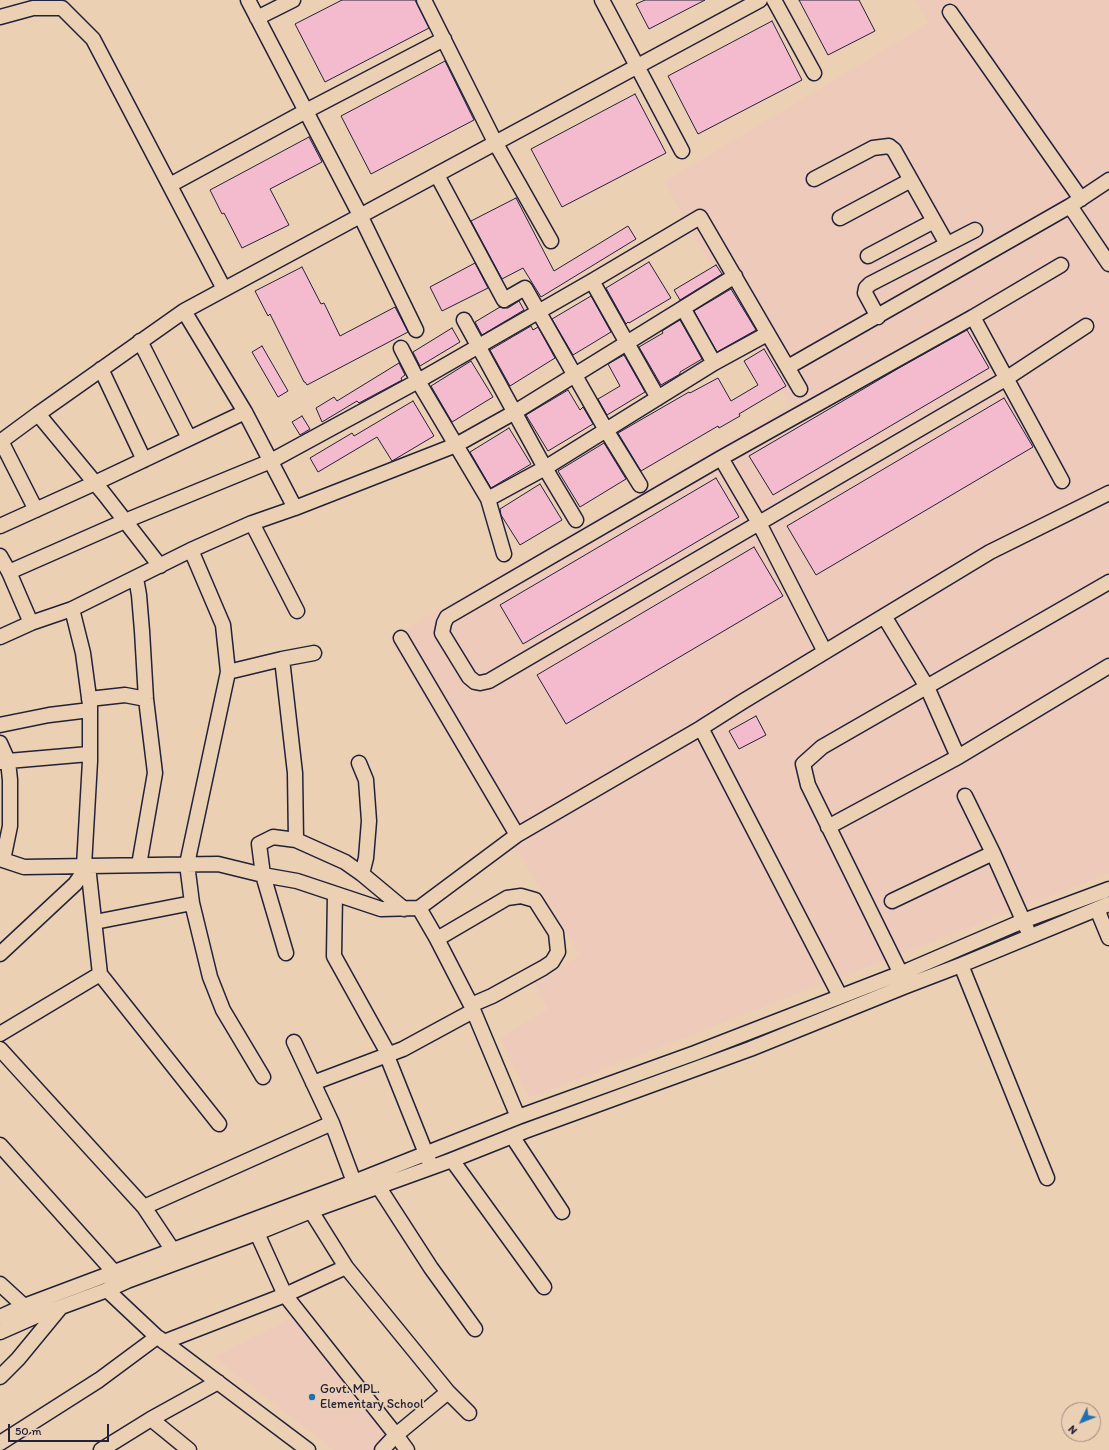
<!DOCTYPE html>
<html>
<head>
<meta charset="utf-8">
<style>
  body { margin:0 }
  #map { position:relative; width:1109px; height:1450px; overflow:hidden; background:#ecd0b3; font-family:Itim,sans-serif }
  canvas { display:block }
  .north { position:absolute; left:1061px; top:1402px; width:40px; height:40px; box-sizing:border-box; background:#ecd0b3; border:1px solid #9b8a83; border-radius:50%; rotate:227deg; font-size:11px; font-weight:700; line-height:16px; text-align:center; color:#22223b }
  .north::after { content:''; display:block; margin:auto; width:14px; height:18px; background:#1f6fb2; clip-path:polygon(50% 0,100% 100%,50% 72%,0 100%) }
  .scale { position:absolute; left:8px; top:1424px; width:101px; height:18px; box-sizing:border-box; border:2px solid #22223b; border-top:0; padding-left:5px; font-size:12px; line-height:14px; white-space:nowrap; color:#22223b; -webkit-text-stroke:3px #ecd0b3; paint-order:stroke }
</style>
</head>
<body>
<div id="map">
<canvas width="1109" height="1450"></canvas>
<div class="north">N</div>
<div class="scale">50 m</div>
</div>
<script>
const ctx = document.querySelector('canvas').getContext('2d');
ctx.lineJoin = 'round';
function fillPath(path, color) {
  ctx.fillStyle = color;
  ctx.fill(path, 'evenodd');
}
function shape(rows) {
  const path = new Path2D();
  for (const r of rows) {
    path.moveTo(r[0], r[1]);
    for (let i = 2; i < r.length; i += 2) path.lineTo(r[i], r[i + 1]);
  }
  return path;
}
function trace(path, color, width, dash) {
  ctx.strokeStyle = color;
  ctx.lineWidth = width;
  ctx.lineCap = dash ? 'butt' : 'round';
  ctx.setLineDash(dash || []);
  ctx.stroke(path);
}
function write(font, color, halo, rows, align = 'center') {
  ctx.font = font + ' Itim,sans-serif';
  ctx.lineWidth = 3.5;
  ctx.setLineDash([]);
  ctx.textBaseline = 'middle';
  ctx.strokeStyle = halo;
  ctx.fillStyle = color;
  for (const [text, x, y, turn = 0] of rows) {
    ctx.save();
    ctx.translate(x, y);
    ctx.rotate((+turn || 0) * Math.PI / 180);
    ctx.textAlign = isNaN(turn) ? turn : align;
    if (halo) ctx.strokeText(text, 0, 0);
    ctx.fillText(text, 0, 0);
    ctx.restore();
  }
}
fillPath(shape([
  [915,0,1109,0,1109,873,529,1098,500,1038,548,1009,535,984,580,955,389,639,790,405,664,182,929,23],
  [297,1315,390,1436,376,1450,334,1450,214,1357]
]), '#eecabb');
const building = shape([
  [342,0,415,0,429,28,325,82,295,24,342,0],
  [645,0,705,0,649,29,636,4,645,0],
  [799,0,859,0,875,31,828,55,799,0],
  [772,21,802,80,698,134,668,76,772,21],
  [445,61,474,120,371,174,341,116,445,61],
  [635,94,666,153,562,207,531,149,635,94],
  [309,137,322,162,270,189,289,225,242,248,224,213,222,214,210,190,309,137],
  [516,198,554,271,628,226,636,239,541,297,523,268,502,279,471,221,516,198],
  [649,262,671,298,629,323,628,322,626,324,606,288,649,262],
  [475,263,488,288,442,311,430,287,475,263],
  [716,265,722,274,680,300,674,290,716,265],
  [302,267,321,304,324,303,340,336,395,307,408,332,307,385,305,382,304,382,270,314,268,316,255,291,302,267],
  [731,289,756,330,717,352,694,311,731,289],
  [591,296,611,332,573,355,552,319,591,296],
  [519,301,524,310,482,335,475,322,500,307,503,308,508,308,519,301],
  [680,320,702,359,680,372,680,374,661,385,639,347,663,333,662,331,680,320],
  [531,326,533,330,538,327,555,358,510,386,490,350,531,326],
  [452,328,460,342,420,366,413,352,452,328],
  [967,330,989,368,773,495,749,456,899,368,967,330],
  [262,346,288,391,278,397,252,352,262,346],
  [764,349,786,386,739,414,740,416,719,428,718,426,641,471,618,433,689,392,690,393,718,378,731,401,758,385,744,361,764,349],
  [624,355,645,392,607,415,598,399,620,386,608,364,624,355],
  [471,361,493,397,452,422,431,386,471,361],
  [399,363,405,375,401,378,402,380,359,403,357,401,322,422,316,408,334,397,337,401,399,363],
  [568,390,580,410,583,407,593,424,548,451,526,415,568,390],
  [1004,398,1033,447,816,575,787,526,1004,398],
  [413,401,434,436,392,461,377,437,318,472,310,458,352,433,354,436,413,401],
  [302,416,310,429,300,435,292,422,302,416],
  [509,428,531,464,491,488,470,452,509,428],
  [604,443,626,479,580,507,558,471,604,443],
  [716,478,739,517,523,644,500,605,716,478],
  [540,484,562,520,520,545,501,515,500,509,540,484],
  [754,547,783,596,566,724,537,675,754,547],
  [756,716,766,735,739,749,729,731,756,716]
]);
fillPath(building, '#f4bbce');
trace(building, '#22223b', 1);
const minor = shape([
  [248,0,360,215,416,330],
  [424,0,495,142,551,241],
  [602,0,682,151],
  [774,0,814,73],
  [950,12,1081,199],
  [0,17,33,8,62,8,93,39,224,289],
  [257,18,293,0],
  [437,175,504,300,525,288,606,430,640,485],
  [814,179,873,148,889,146,894,150,947,244],
  [1109,180,1070,206,1109,264],
  [170,185,306,111,444,39],
  [840,218,911,180],
  [868,256,934,221],
  [1061,265,973,317,721,458,447,617,444,623,442,633,469,677,475,682,480,683,489,681,1007,378,1086,326],
  [592,281,658,398],
  [683,308,714,363],
  [184,311,760,0],
  [878,317,865,293,866,288,870,284,975,230],
  [973,317,1062,481],
  [464,320,545,468,576,520],
  [140,341,189,438],
  [401,348,418,381,488,499,504,554],
  [788,367,1070,206],
  [101,369,144,460],
  [1,441,36,510],
  [0,442,38,414],
  [721,458,759,523,825,652],
  [488,499,545,468,714,363,767,334],
  [295,508,456,445,515,412,735,276],
  [252,523,297,611],
  [0,526,95,483,245,412],
  [0,556,9,572,125,521,271,461,418,381,592,281,700,217,800,389],
  [160,566,105,495,38,414,184,311,245,412,295,508,252,523,191,550],
  [9,572,31,623,72,609],
  [136,578,139,595,142,631,146,699,155,773,139,865],
  [884,616,927,687,958,757],
  [0,637,31,623],
  [401,638,517,835],
  [89,699,125,695,146,699],
  [0,725,49,715,90,710],
  [701,728,840,996],
  [0,743,8,761,0,762],
  [359,763,366,780,369,821,366,858,362,874,404,909],
  [965,796,993,853,1027,929],
  [828,827,958,757,1109,666],
  [296,840,295,773,282,659,314,653],
  [0,859,24,867,218,864,263,875,297,881,381,909,419,908,437,939],
  [3,860,10,826,10,780,8,761,89,754],
  [84,866,90,761,90,705,83,653,72,609,191,550,223,625,228,672],
  [335,894,334,956,389,1055,387,1056,429,1161],
  [892,901,993,853],
  [192,903,210,977,223,1010,263,1077],
  [419,908,517,835,701,728,742,702,990,552,1109,493],
  [1097,909,1109,938],
  [95,922,192,903,187,864,228,672,282,659],
  [286,953,263,875,259,844,273,837,296,840,345,862,362,874],
  [0,954,75,884,88,866],
  [961,965,1047,1178],
  [100,974,219,1124],
  [905,982,808,785,803,764,822,747,1109,582],
  [471,1005,437,939,507,898,521,896,535,900,556,933,558,952,552,962,543,968,492,996,471,1005,518,1117],
  [0,1034,100,974,88,866],
  [294,1042,332,1123,354,1182],
  [0,1049,144,1207,172,1249],
  [313,1083,403,1049,473,1011],
  [512,1136,562,1212],
  [0,1145,114,1272],
  [452,1160,544,1287],
  [378,1186,431,1268,475,1329],
  [144,1207,332,1123],
  [311,1211,346,1267],
  [257,1233,285,1295,346,1267,448,1392,396,1435,407,1450],
  [0,1284,24,1306,28,1314],
  [0,1317,24,1306,354,1182,518,1117,695,1053,909,970,1023,921,1109,889],
  [0,1332,34,1317,107,1290,127,1281,257,1233,311,1211,452,1160,525,1131,750,1049,906,986,961,965,1109,904],
  [159,1338,308,1450],
  [164,1342,285,1295,396,1435,382,1450],
  [0,1377,18,1359,60,1308],
  [448,1392,469,1413],
  [151,1419,218,1382],
  [0,1443,99,1380,157,1337,107,1290],
  [101,1450,151,1419,189,1450]
]);
trace(minor, '#22223b', 17);
trace(minor, '#ecd0b3', 14);
for (const [x, y, r, color] of [
  [312,1397,4,"#1f6fb2"]
]) {
  const dot = new Path2D();
  dot.arc(x, y, r, 0, 2 * Math.PI);
  ctx.fillStyle = color;
  ctx.fill(dot);
  trace(dot, '#ecd0b3', 1.5);
}
write('13px', '#22223b', '#ecd0b3', [
  ["Govt. MPL.",320,1390],
  ["Elementary School",320,1405]
], 'left');
</script>
</body>
</html>
